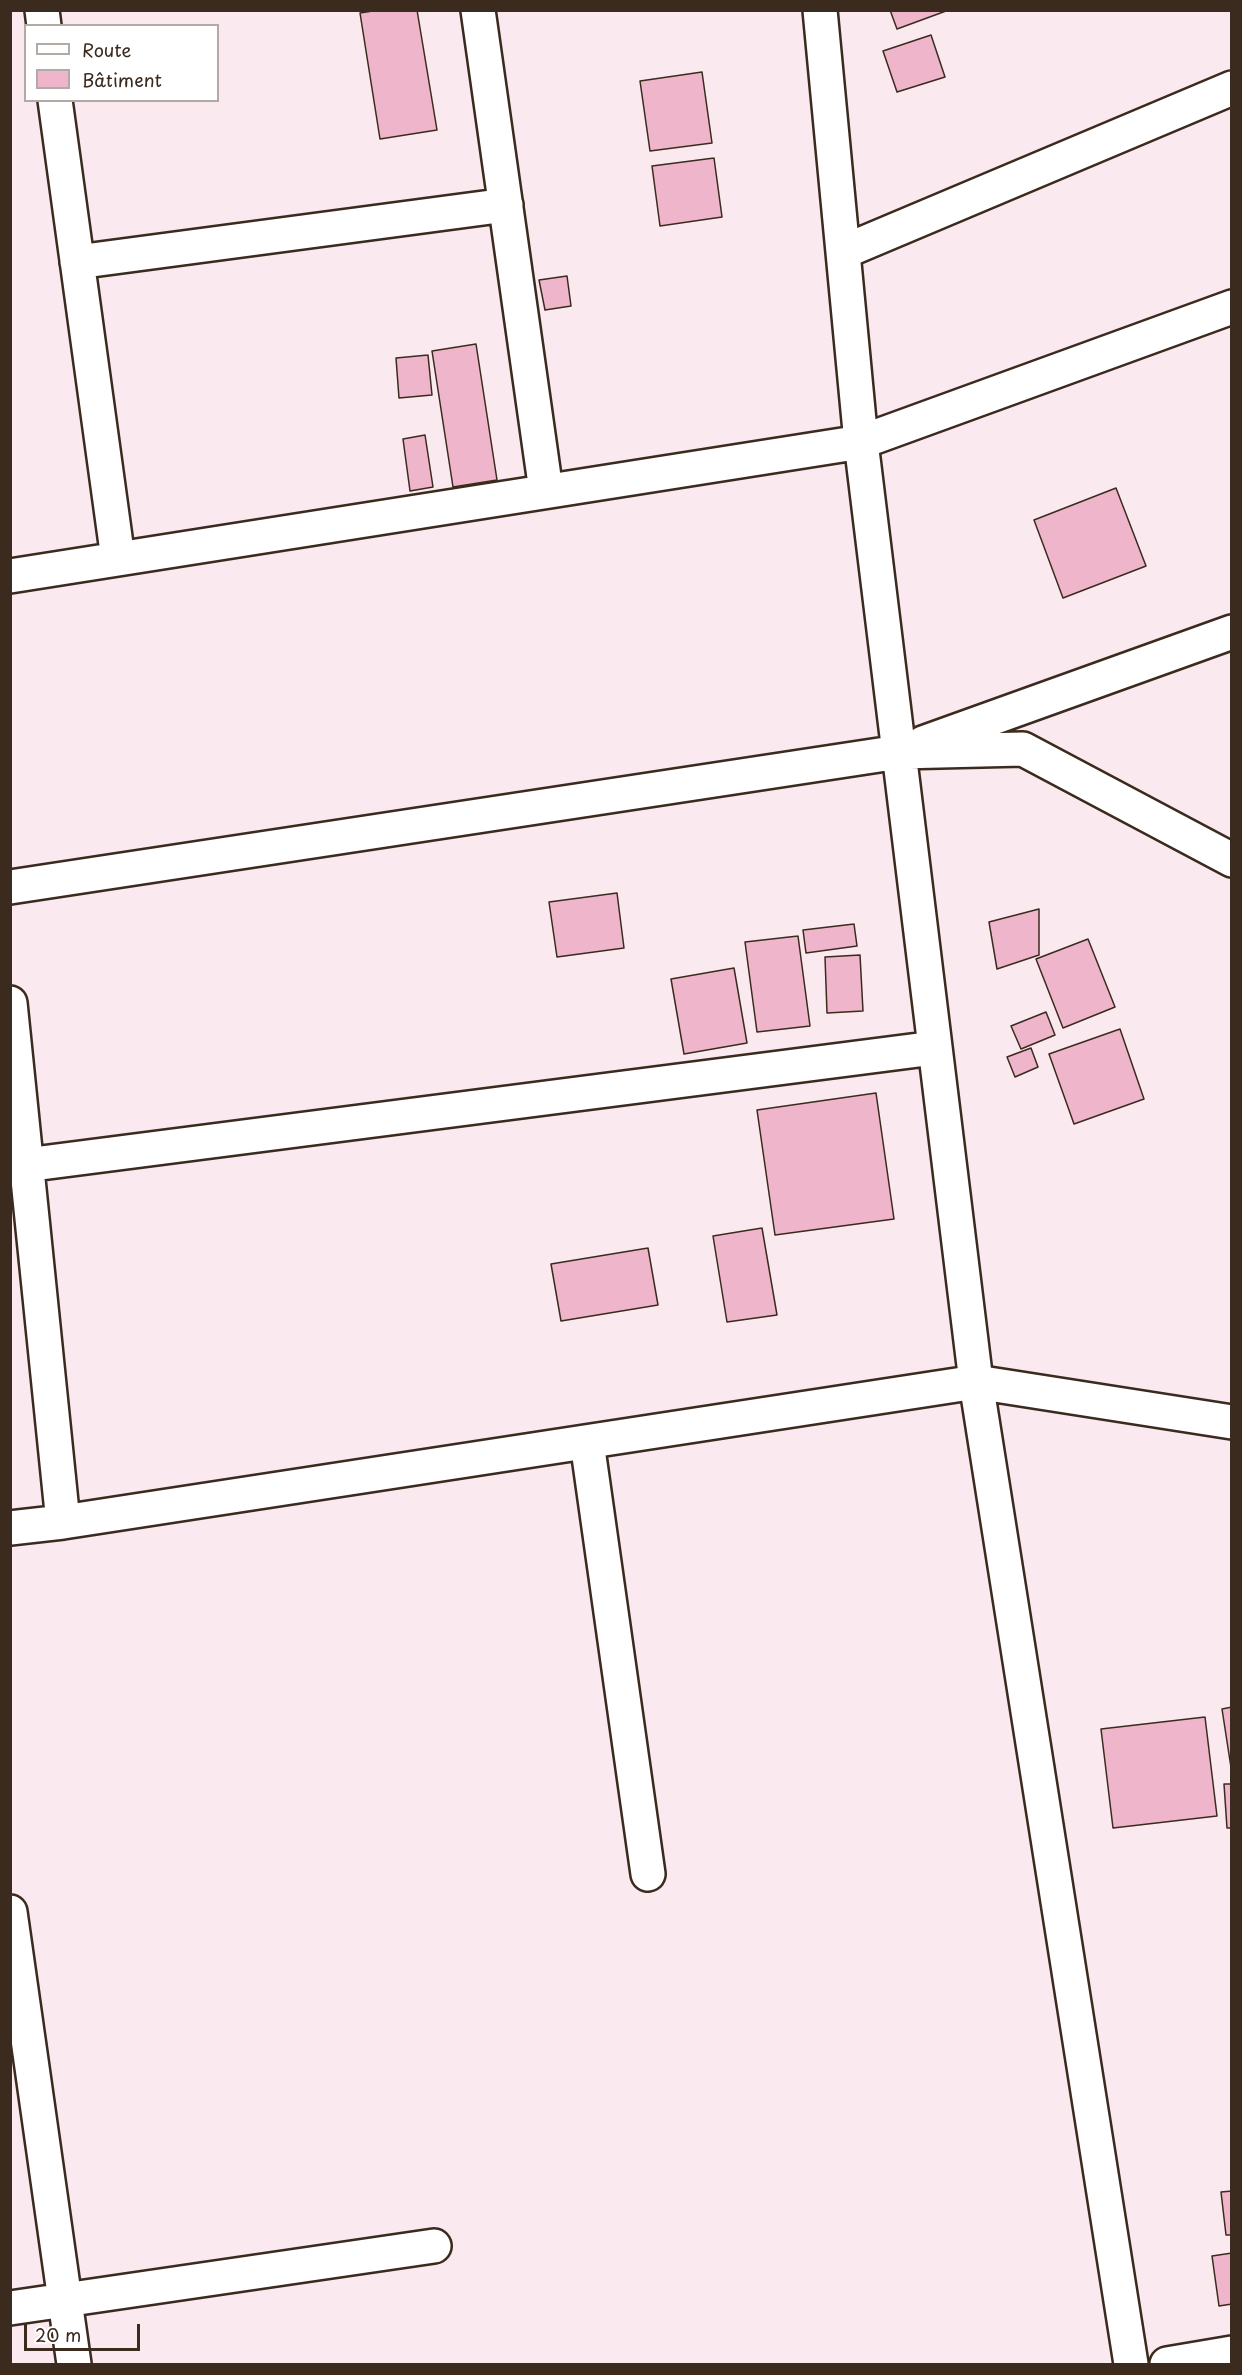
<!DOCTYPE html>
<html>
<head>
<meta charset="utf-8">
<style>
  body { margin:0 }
  #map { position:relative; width:1242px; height:2375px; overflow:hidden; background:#fae9ef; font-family:"Playpen Sans",sans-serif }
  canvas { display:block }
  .frame { position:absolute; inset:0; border:12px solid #3b2a1e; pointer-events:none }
  .legend { position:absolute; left:24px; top:24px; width:195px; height:78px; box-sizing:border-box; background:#fff; border:2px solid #b1aaa5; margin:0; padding:8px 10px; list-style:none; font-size:18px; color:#3b2a1e }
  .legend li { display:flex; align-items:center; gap:12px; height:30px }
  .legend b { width:30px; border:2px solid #b1aaa5 }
  .scale { position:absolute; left:24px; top:2324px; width:116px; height:27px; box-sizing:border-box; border:3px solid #3b2a1e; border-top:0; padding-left:8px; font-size:18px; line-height:21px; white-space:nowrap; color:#3b2a1e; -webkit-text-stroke:4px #fff; paint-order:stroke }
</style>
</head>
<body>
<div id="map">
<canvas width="1242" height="2375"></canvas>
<div class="frame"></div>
<ul class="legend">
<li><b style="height:8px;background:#fff"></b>Route</li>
<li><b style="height:16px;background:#efb6cb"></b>Bâtiment</li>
</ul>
<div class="scale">20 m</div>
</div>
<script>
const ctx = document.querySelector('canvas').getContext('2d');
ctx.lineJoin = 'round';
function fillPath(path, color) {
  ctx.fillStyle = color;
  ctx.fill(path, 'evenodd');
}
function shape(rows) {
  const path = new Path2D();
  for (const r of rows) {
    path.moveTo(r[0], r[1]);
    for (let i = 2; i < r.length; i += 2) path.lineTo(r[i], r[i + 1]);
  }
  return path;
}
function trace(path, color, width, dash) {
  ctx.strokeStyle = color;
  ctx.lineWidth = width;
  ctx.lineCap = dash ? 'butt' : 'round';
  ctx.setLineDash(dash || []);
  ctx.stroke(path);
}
const building = shape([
  [379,10,417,10,437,130,380,139,360,13,379,10],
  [890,10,946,10,946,11,897,29,890,10],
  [931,35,945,77,897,92,883,51,931,35],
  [702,72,712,143,650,151,640,81,702,72],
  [714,158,722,217,660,226,652,166,714,158],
  [567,276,571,306,545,310,539,280,567,276],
  [476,344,497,480,453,487,432,351,476,344],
  [428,355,432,395,399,398,396,358,428,355],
  [425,435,433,487,410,491,403,439,425,435],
  [1116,488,1146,566,1063,598,1034,520,1116,488],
  [617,893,624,948,557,957,549,902,617,893],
  [1039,909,1039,955,997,969,989,922,1039,909],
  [854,924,857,946,806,953,803,930,854,924],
  [798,936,810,1026,757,1032,745,942,798,936],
  [1088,939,1115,1007,1063,1028,1036,959,1088,939],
  [860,955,863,1011,827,1013,825,957,860,955],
  [734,968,747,1043,684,1054,671,979,734,968],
  [1046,1012,1055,1035,1021,1049,1011,1026,1046,1012],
  [1120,1029,1144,1099,1074,1124,1049,1054,1120,1029],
  [1031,1048,1038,1067,1015,1077,1007,1057,1031,1048],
  [876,1093,894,1219,775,1235,757,1110,876,1093],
  [762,1228,777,1315,727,1322,713,1236,762,1228],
  [648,1248,658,1305,561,1321,551,1264,648,1248],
  [1232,1707,1232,1774,1222,1709,1232,1707],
  [1205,1717,1217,1816,1113,1828,1101,1729,1205,1717],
  [1224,1784,1232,1784,1232,1828,1227,1828,1224,1784],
  [1232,2191,1232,2235,1226,2235,1221,2192,1232,2191],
  [1232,2253,1232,2304,1219,2306,1212,2256,1232,2253]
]);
fillPath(building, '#efb6cb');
trace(building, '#3b2a1e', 1.5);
const street = shape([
  [42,10,44,26],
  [478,10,546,491],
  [820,10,861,442,976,1382,1131,2364],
  [55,100,118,559],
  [843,252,1232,88],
  [77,262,506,205],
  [10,576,861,442,1232,307],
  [923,743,1232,632],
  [10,887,899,752,1023,749,1232,860],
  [10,1003,63,1522],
  [10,1167,934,1048],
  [587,1442,648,1874],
  [10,1528,63,1522,976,1382,1232,1422],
  [10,1912,74,2364],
  [10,2308,434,2246],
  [1167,2364,1232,2353]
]);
trace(street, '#3b2a1e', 38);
trace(street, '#fff', 33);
</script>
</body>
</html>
